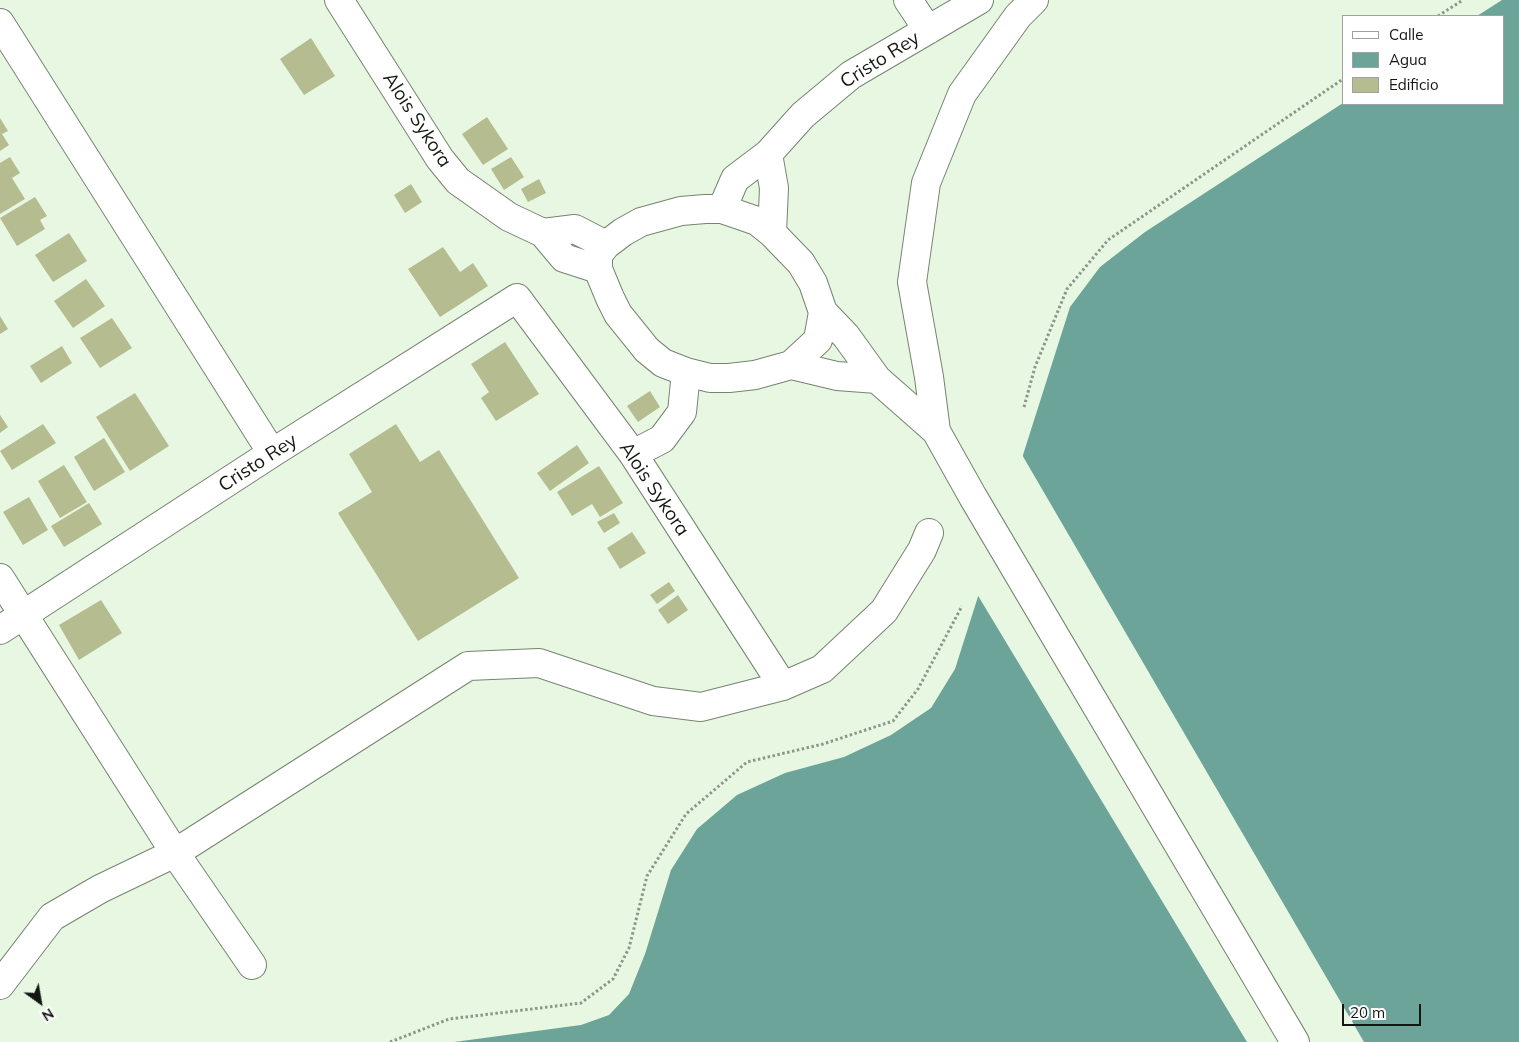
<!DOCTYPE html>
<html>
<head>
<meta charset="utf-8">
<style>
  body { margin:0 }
  #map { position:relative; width:1519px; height:1042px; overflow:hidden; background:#e7f7e1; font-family:Mulish,sans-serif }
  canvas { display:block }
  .legend { position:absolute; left:1342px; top:15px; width:162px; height:90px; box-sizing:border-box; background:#fff; border:1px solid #a0a29f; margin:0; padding:6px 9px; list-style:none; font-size:15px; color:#121710 }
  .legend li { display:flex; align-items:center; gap:10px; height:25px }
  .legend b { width:25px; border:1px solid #a0a29f }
  .north { position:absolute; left:15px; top:977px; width:50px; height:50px; -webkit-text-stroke:4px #fff; paint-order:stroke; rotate:148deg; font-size:14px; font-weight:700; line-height:20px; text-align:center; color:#121710 }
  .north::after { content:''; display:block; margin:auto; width:18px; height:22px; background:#121710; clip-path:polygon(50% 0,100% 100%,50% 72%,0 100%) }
  .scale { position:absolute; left:1342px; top:1004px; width:79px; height:22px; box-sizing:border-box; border:2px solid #121710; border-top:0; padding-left:6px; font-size:15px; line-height:18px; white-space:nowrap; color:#121710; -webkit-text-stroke:4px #fff; paint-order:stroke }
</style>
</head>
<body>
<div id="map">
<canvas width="1519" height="1042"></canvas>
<ul class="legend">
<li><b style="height:6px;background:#fff"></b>Calle</li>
<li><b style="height:14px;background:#6da499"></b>Agua</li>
<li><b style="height:14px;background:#b4bc90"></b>Edificio</li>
</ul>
<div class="north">N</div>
<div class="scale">20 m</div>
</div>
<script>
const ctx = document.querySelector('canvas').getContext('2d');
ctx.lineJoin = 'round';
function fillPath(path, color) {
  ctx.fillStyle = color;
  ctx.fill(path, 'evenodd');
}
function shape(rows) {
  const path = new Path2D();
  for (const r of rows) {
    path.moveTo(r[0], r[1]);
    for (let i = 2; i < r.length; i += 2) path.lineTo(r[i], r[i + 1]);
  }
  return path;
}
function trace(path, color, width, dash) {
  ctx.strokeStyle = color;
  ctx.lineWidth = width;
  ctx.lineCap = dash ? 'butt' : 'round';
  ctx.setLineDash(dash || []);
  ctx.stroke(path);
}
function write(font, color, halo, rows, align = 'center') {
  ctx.font = font + ' Mulish,sans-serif';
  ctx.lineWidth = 4;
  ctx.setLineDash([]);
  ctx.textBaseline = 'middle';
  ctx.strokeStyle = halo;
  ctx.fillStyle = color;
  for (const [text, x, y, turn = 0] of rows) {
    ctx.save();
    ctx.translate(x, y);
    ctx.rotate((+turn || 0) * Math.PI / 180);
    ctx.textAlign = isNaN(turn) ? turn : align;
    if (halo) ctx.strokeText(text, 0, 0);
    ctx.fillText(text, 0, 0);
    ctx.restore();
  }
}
fillPath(shape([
  [1502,0,1519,0,1519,1042,454,1042,581,1025,609,1015,629,994,645,954,671,870,697,829,737,795,785,773,844,757,891,735,931,708,955,669,1070,307,1100,267,1145,232,1343,103,1503,104,1503,16,1477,16]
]), '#6da499');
fillPath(shape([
  [1021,453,1364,1042,1247,1042,977,594]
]), '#e7f7e1');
fillPath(shape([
  [311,38,335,76,304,95,280,59],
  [487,117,508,149,483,165,462,134],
  [0,118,8,131,2,134,9,145,0,151],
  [10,157,20,173,12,178,25,199,0,214,0,163],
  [511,157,524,177,504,190,491,169],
  [539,179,546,193,528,202,521,189],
  [411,184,422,202,405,213,394,195],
  [35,197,47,216,40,220,45,229,17,246,0,218],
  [69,233,87,261,53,282,35,255],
  [443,247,460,272,473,263,488,286,440,317,408,269],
  [86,279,105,306,73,328,54,301],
  [0,316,8,329,0,334],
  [112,318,132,348,100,368,80,338],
  [505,342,539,394,496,421,481,398,489,392,471,364],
  [62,346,72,363,41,383,30,366],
  [650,391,660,407,638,422,627,406],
  [135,393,169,446,130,471,96,417],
  [0,415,8,427,0,433],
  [43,424,56,443,12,470,0,451],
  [396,424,420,462,439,450,519,578,418,641,338,513,372,492,349,454],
  [104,438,125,472,94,491,74,457],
  [577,445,589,463,550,491,537,473],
  [64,465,87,502,60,518,38,481],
  [599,466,623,503,600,517,592,504,572,516,557,492],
  [29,497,48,530,23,545,3,512],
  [89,503,102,524,64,547,51,526],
  [614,513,620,523,604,533,597,522],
  [632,532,646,553,620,569,607,548],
  [669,582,675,591,657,604,650,595],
  [678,595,688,610,668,624,658,610],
  [101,600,122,633,79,660,59,625]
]), '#b4bc90');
const minor = shape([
  [339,0,440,159,458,181,509,217,543,233,564,258,598,269],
  [908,0,928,30],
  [0,23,272,453],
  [768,154,774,188,772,233],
  [705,209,722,209,757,221,772,233,801,263,813,283,823,312,818,340,791,365,755,375,729,378,710,378,686,372,663,363,647,350,618,314,610,298,598,269,598,255,606,245,623,232,641,222,681,211,705,209],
  [722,209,735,179,768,154,803,115,851,75,979,0],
  [543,233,575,229,606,245],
  [823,312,846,336,877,379,936,431,973,497,1295,1042],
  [791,365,837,376,877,379],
  [936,431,929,377,912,282,926,183,962,94,1018,16,1034,0],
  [633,454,662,439,682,412,686,372],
  [0,578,175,853,252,965],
  [0,630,272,453,517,298,633,454,783,686],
  [0,985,52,917,100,889,175,853,468,666,539,663,653,701,701,707,783,686,822,669,884,611,922,550,929,533]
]);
trace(minor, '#768471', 30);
trace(shape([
  [1438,16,1463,0],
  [1024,407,1035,367,1067,289,1108,240,1343,79],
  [390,1042,449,1019,581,1003,613,979,629,948,647,876,686,814,747,762,823,744,893,721,918,689,962,606]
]), '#8c9788', 3, [2.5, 2.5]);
trace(minor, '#fff', 28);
write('19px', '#121710', '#fff', [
  ["Cristo Rey",880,60,-32],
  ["Alois Sykora",417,120,57],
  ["Cristo Rey",258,463,-33],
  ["Alois Sykora",654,489,56]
]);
</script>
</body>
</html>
